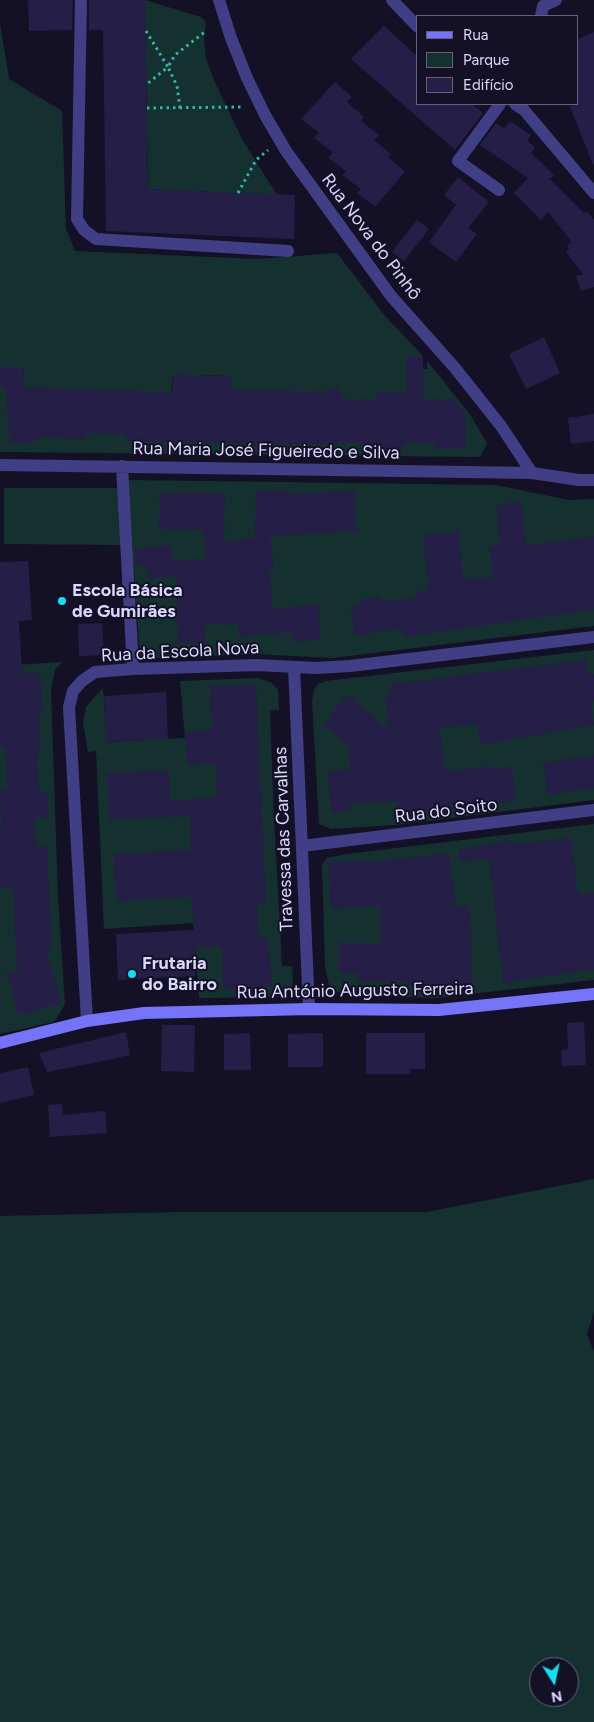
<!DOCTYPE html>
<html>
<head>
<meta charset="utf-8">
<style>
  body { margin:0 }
  #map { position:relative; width:594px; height:1722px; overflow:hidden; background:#141127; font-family:Figtree,sans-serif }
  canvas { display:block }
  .legend { position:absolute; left:416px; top:15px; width:162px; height:90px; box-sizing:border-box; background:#141127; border:1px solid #64617d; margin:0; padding:6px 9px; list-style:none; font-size:15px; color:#dcd8fd }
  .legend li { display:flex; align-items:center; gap:10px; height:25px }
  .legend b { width:25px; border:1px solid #64617d }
  .north { position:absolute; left:529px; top:1657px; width:50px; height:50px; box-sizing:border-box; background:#141127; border:1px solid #64617d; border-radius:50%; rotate:170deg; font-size:14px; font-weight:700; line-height:20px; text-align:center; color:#dcd8fd }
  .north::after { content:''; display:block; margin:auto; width:18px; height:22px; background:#0de1f4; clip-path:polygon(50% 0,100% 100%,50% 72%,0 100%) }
</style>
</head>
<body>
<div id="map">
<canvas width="594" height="1722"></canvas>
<ul class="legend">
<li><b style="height:6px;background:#7574f9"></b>Rua</li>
<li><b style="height:14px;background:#14312f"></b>Parque</li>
<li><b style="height:14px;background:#251e47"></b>Edifício</li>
</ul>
<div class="north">N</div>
</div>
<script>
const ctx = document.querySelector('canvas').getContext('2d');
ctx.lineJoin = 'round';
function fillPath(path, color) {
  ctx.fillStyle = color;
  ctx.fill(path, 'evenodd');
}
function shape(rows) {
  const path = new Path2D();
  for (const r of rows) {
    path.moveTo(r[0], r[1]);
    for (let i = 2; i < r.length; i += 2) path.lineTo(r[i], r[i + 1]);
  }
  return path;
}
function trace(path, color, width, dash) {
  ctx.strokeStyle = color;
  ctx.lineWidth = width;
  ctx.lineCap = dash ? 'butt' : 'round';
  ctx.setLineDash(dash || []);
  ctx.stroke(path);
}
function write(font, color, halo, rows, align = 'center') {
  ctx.font = font + ' Figtree,sans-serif';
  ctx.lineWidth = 4;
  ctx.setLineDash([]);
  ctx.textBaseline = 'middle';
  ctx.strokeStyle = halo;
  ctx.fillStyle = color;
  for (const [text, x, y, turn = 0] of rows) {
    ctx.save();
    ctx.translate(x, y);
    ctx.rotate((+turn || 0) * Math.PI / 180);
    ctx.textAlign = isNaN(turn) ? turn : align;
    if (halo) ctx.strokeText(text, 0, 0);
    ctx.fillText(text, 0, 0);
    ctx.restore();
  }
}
fillPath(shape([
  [145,0,201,17,206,22,204,40,206,58,214,80,242,139,277,195,148,189],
  [0,23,9,79,62,111,66,229,75,251,257,259,337,253,385,316,423,356,406,357,406,385,423,385,423,369,427,369,427,361,469,413,487,443,480,457,0,452,0,387,22,386,24,368,0,367],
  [173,375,181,417,169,416],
  [201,375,231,376,230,394,200,393],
  [128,480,496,485,569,500,594,499,594,626,333,658,254,654,140,659],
  [4,488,118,488,121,545,4,544],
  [594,650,594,800,395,825,331,829,319,824,312,701,314,690,318,684,326,681],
  [62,662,55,670,51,689,58,898,65,1004,57,1018,53,1022,0,1034,0,666],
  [258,678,272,683,278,690,279,710,270,711,274,819,282,966,292,966,293,984,289,991,279,997,199,998,193,923,104,929,96,751,88,752,83,723,86,707,103,688,107,742,185,738,180,681],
  [594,824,594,980,435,998,354,996,334,991,329,985,325,967,322,865,327,858,347,854],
  [594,1179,594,1311,587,1334,594,1352,594,1722,0,1722,0,1216,180,1212,427,1212],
  [539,1667,569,1667,569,1697,539,1697]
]), '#14312f');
fillPath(shape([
  [28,0,73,0,72,30,29,31],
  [89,0,145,0,148,189,295,195,294,239,106,231,103,30,89,30],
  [384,26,418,57,418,104,472,104,483,113,455,150,351,59],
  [594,32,594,164,593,165,570,106,578,104,578,39],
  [335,82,352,97,347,102,364,117,361,121,379,135,374,140,391,154,388,157,405,172,375,207,357,193,361,189,342,175,346,171,328,158,333,152,314,138,319,133,301,119],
  [510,121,531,135,527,141,535,147,531,153,554,175,550,179,584,213,586,211,594,220,594,287,581,291,576,276,583,274,566,252,569,249,567,246,572,242,548,212,541,220,514,193,528,178,480,145,496,123,504,129],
  [458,177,489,202,468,228,477,234,456,262,429,242,456,205,444,195],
  [417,220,429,229,404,261,392,252],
  [544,337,560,373,526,389,509,354],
  [406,356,423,356,423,400,454,399,465,414,466,449,435,449,435,443,403,443,403,452,375,451,375,444,338,442,337,445,126,441,126,434,86,433,85,439,35,437,35,443,10,443,6,387,0,387,0,367,24,367,22,387,172,392,173,374,201,377,201,375,231,376,231,389,325,392,337,386,344,399,376,400,376,392,406,393],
  [594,414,594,441,571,444,568,418],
  [256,490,289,491,289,494,355,490,357,531,270,536,274,570,269,570,273,609,318,604,321,639,292,642,291,632,239,637,238,624,205,625,206,643,178,644,176,576,149,579,145,565,136,565,135,549,172,545,173,561,206,559,202,530,159,529,160,492,225,493,224,541,255,538],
  [522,502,526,545,594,536,594,609,403,637,402,628,355,636,351,606,360,605,359,600,380,596,381,602,418,598,417,591,429,590,423,535,459,531,463,580,493,577,489,547,500,545,497,504],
  [28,561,32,620,19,621,22,674,40,673,43,710,39,711,41,750,37,750,39,793,47,793,48,817,34,818,36,847,47,846,52,947,46,948,61,1003,18,1015,7,973,17,970,13,887,0,888,0,827,2,827,0,790,7,790,5,748,0,748,0,562],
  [102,623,104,655,79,656,78,624],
  [586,660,588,675,594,674,594,701,590,701,594,725,480,745,477,724,440,728,446,772,491,766,492,770,512,767,516,801,398,813,397,801,349,804,350,811,331,813,328,771,350,770,349,745,323,725,347,695,389,730,385,696,391,695,390,684],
  [256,685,266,902,257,903,259,938,268,938,272,986,227,990,226,986,222,986,222,947,195,947,195,976,118,980,116,934,194,930,192,897,116,901,114,854,191,850,190,816,109,820,107,773,169,770,170,801,217,797,216,763,187,765,185,732,212,730,210,686],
  [166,692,168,739,106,742,104,696],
  [594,755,594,788,548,795,543,763],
  [571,838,578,894,594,892,594,969,503,983,489,859,459,861,458,849,510,841,511,844],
  [449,853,456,907,470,906,472,984,408,986,408,981,357,981,358,973,339,973,339,943,381,943,379,906,331,909,328,862,370,860,370,862],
  [584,1022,586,1065,562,1066,561,1050,568,1049,567,1023],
  [162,1025,195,1025,194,1072,161,1071],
  [126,1032,130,1055,103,1061,47,1072,39,1053],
  [250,1033,251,1070,224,1070,224,1034],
  [323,1033,323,1067,288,1067,288,1034],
  [366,1033,425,1033,425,1069,410,1069,410,1074,366,1074],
  [28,1067,34,1095,0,1103,0,1073],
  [62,1104,63,1115,105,1111,107,1133,50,1137,48,1105]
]), '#251e47');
trace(shape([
  [146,31,168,67,147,84],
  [147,108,244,107],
  [180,108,177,86,168,67,175,55,206,31],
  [238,193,256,160,268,150]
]), '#35b4ab', 3, [2.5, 4]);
trace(shape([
  [81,0,77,219,84,230,96,239,288,251],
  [219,0,231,38,247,78,265,115,286,151,391,296,455,368,501,426,532,473],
  [392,0,418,27],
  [541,16,543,6,556,0],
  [515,104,524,110,594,193],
  [499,190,458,161,500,104],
  [0,465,532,473,579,480,594,480],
  [122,466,133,669],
  [294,667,309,1009],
  [302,846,594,810],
  [87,1021,69,707,73,691,82,681,95,672,133,669,257,665,316,668,350,666,594,637]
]), '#403e84', 12);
trace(shape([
  [0,1043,87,1021,144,1013,309,1009,439,1010,594,994]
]), '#7574f9', 12);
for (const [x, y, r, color] of [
  [62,601,5,"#0de1f4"],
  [132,974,5,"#0de1f4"]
]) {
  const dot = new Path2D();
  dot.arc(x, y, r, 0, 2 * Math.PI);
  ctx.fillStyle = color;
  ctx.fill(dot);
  trace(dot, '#141127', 2);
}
write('18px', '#dcd8fd', '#141127', [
  ["Rua Nova do Pinhô",371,237,53],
  ["Rua Maria José Figueiredo e Silva",266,451,1],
  ["Rua da Escola Nova",180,652,-3],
  ["Rua do Soito",446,811,-7],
  ["Travessa das Carvalhas",284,839,-92],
  ["Rua António Augusto Ferreira",355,991,-1]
]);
write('bold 18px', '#dcd8fd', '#141127', [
  ["Escola Básica",72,591],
  ["de Gumirães",72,612],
  ["Frutaria",142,964],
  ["do Bairro",142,985]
], 'left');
</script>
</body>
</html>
